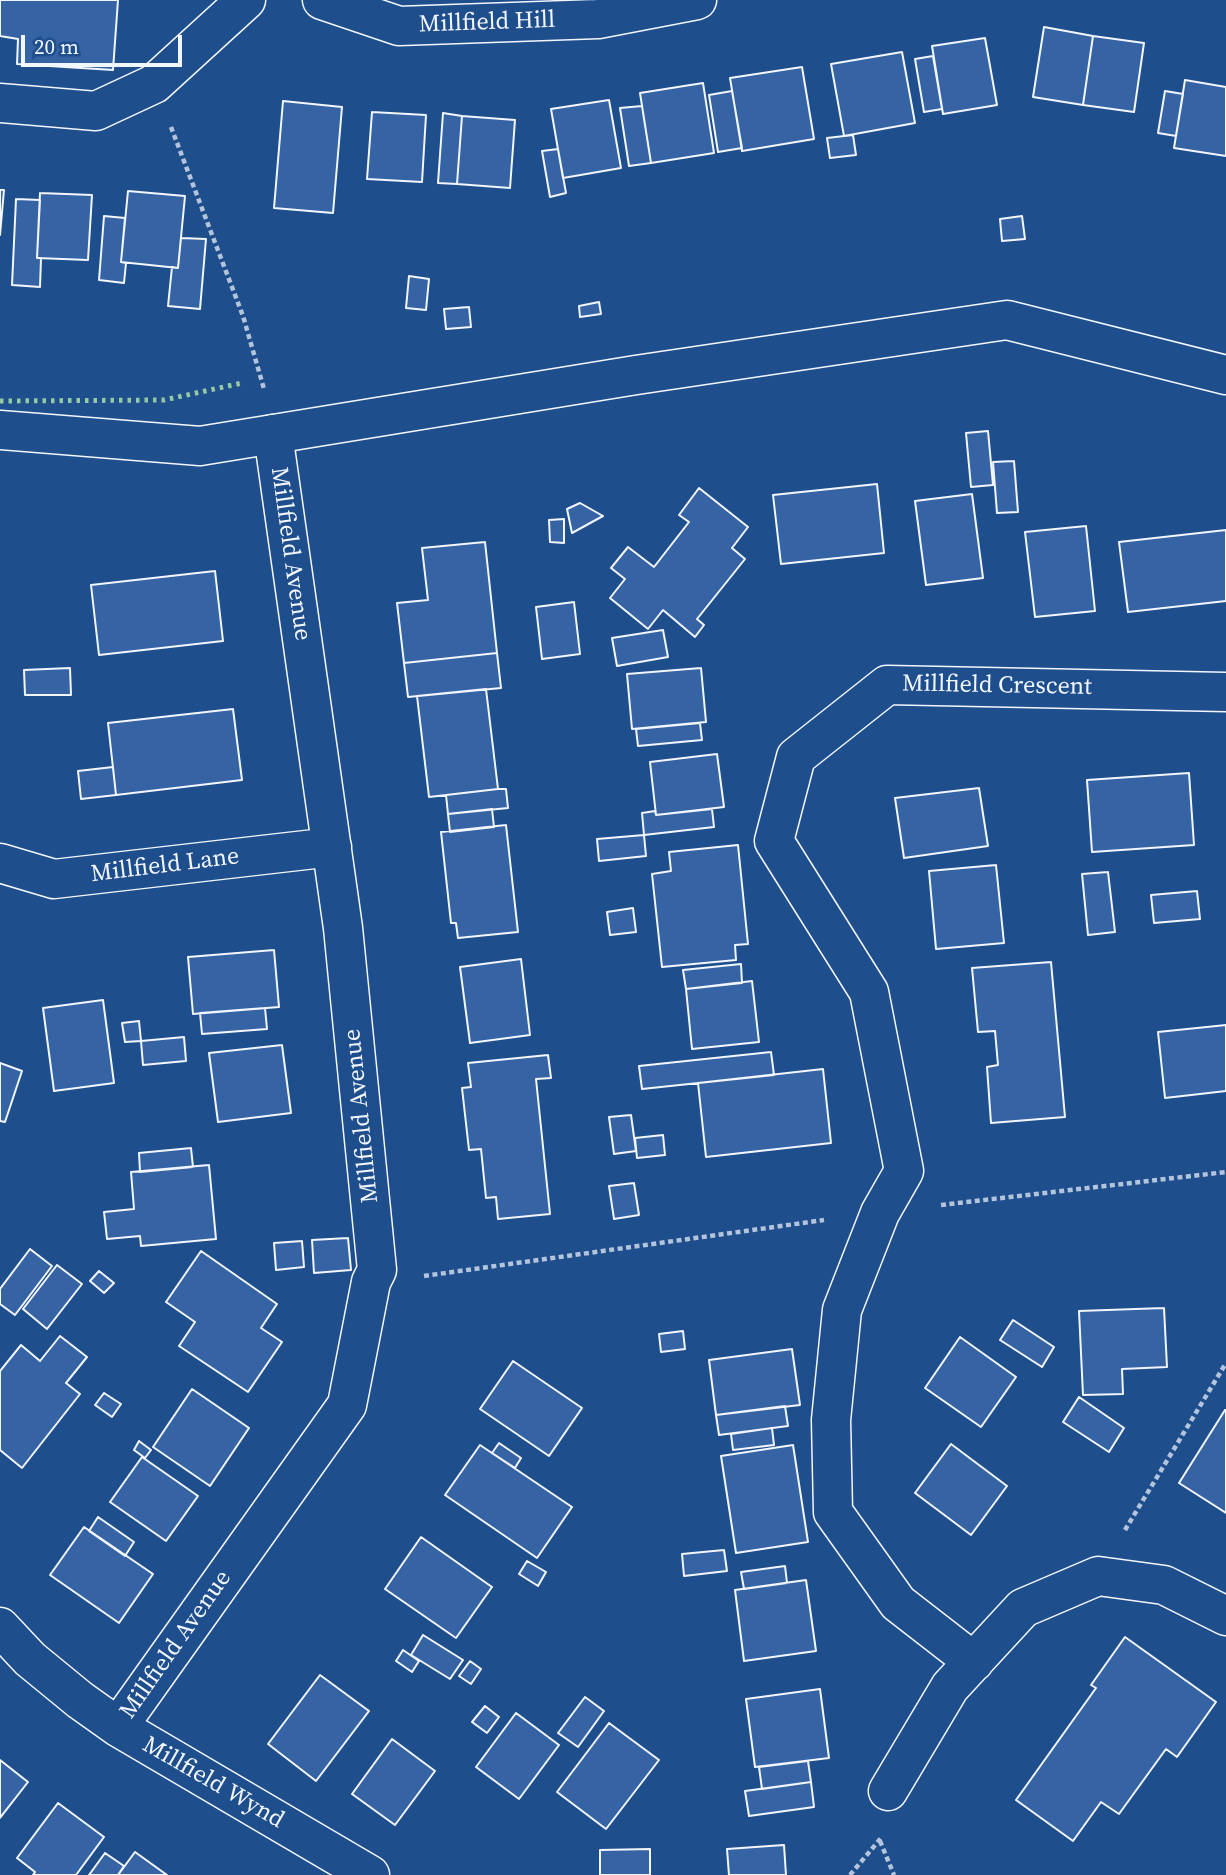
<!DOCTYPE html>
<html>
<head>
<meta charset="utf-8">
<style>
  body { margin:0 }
  #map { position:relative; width:1226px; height:1875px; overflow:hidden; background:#1f4e8c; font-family:"Source Serif 4",serif }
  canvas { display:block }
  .scale { position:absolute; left:21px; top:35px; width:161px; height:32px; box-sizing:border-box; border:4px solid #f2f6ff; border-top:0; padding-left:9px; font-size:21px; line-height:24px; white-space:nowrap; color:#f2f6ff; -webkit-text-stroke:5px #1f4e8c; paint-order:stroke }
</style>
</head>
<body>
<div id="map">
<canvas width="1226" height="1875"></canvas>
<div class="scale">20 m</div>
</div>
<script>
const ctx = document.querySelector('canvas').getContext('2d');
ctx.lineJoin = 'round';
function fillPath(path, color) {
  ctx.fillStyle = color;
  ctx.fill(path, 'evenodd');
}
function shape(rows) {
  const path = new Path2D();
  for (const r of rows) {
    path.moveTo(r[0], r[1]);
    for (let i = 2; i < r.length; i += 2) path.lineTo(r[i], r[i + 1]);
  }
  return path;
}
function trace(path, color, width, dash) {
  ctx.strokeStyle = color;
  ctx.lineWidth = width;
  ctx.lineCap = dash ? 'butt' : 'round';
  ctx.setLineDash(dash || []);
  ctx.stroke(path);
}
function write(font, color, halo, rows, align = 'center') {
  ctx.font = font + ' "Source Serif 4",serif';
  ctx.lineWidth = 5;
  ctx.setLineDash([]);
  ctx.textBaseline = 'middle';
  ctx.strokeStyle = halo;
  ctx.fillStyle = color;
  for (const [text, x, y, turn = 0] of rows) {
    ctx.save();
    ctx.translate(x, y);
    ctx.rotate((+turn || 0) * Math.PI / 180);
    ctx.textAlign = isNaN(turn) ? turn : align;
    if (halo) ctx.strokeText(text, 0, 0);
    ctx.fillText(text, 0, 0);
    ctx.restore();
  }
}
const building = shape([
  [0,0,118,0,113,70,17,64,18,39,0,36,0,0],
  [1044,27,1093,36,1083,105,1033,97,1044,27],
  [1093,36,1144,43,1134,112,1083,105,1093,36],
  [985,38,997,105,943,114,932,46,985,38],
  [902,52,915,123,844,136,831,64,902,52],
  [933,56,942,109,924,112,915,59,933,56],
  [802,67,814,139,742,151,730,78,802,67],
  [1185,80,1226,87,1226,156,1174,148,1185,80],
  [703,83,714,153,651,163,640,93,703,83],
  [732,91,742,148,718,152,709,95,732,91],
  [1165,91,1183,94,1176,136,1158,133,1165,91],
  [609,100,621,168,563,178,551,109,609,100],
  [283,101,342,107,333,213,274,208,283,101],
  [642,106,651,163,629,166,620,108,642,106],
  [372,112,426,115,422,182,367,179,372,112],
  [443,113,462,116,457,184,438,183,443,113],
  [462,116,515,120,510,188,457,184,462,116],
  [853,135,856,155,830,158,827,138,853,135],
  [558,149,566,193,550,197,542,151,558,149],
  [0,190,4,190,0,235,0,190],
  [128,191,185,196,178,268,121,262,128,191],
  [40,193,92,195,88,260,37,258,40,193],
  [16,199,40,200,37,258,41,258,40,287,12,285,16,199],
  [104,216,125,218,121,262,126,263,124,283,99,280,104,216],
  [1022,216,1025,239,1002,241,1000,219,1022,216],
  [181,238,206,239,200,309,168,306,172,267,178,268,181,238],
  [409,276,429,279,426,310,406,308,409,276],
  [599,302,601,314,580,317,579,306,599,302],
  [469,307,471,327,446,329,444,309,469,307],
  [988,431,993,485,971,487,966,433,988,431],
  [1014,461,1018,512,997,513,993,462,1014,461],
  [877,484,884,553,781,564,773,495,877,484],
  [699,488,748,527,732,548,745,559,697,619,704,625,695,637,663,610,648,629,610,598,625,579,611,568,628,547,654,567,689,522,679,515,699,488],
  [972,494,983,578,926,585,915,501,972,494],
  [580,503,603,516,572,533,567,509,580,503],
  [564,519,564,543,550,542,549,520,564,519],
  [1086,526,1095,611,1035,617,1025,532,1086,526],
  [1226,530,1226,601,1128,612,1119,542,1226,530],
  [485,542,497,653,404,663,397,603,428,600,422,548,485,542],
  [215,571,223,641,99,655,91,585,215,571],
  [574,602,580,654,542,659,536,607,574,602],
  [663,630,668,657,617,666,612,638,663,630],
  [497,653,501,688,408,697,404,663,497,653],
  [70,668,71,695,25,695,24,670,70,668],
  [701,668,706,722,632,729,627,674,701,668],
  [486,689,498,789,429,797,417,696,486,689],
  [233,709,242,780,116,795,108,723,233,709],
  [700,723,702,740,638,746,636,729,700,723],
  [717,754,724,807,656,815,650,762,717,754],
  [113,767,116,795,81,799,78,771,113,767],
  [1189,773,1194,845,1092,852,1087,780,1189,773],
  [979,788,988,846,904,858,895,798,979,788],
  [498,789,506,789,508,808,448,814,446,795,498,789],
  [492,809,494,827,450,832,448,814,492,809],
  [712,809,714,827,644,835,642,813,655,811,656,815,712,809],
  [506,825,518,932,458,938,456,923,451,923,441,832,506,825],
  [644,835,646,856,599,861,597,839,644,835],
  [738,845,748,944,735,945,736,960,662,967,652,874,671,871,669,852,738,845],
  [996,865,1004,943,936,949,929,871,996,865],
  [1108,872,1115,932,1088,935,1082,874,1108,872],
  [1197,891,1200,919,1154,923,1151,895,1197,891],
  [633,908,636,932,610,935,607,912,633,908],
  [274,950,279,1007,193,1014,188,957,274,950],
  [521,959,530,1035,470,1043,460,967,521,959],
  [1051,962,1065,1117,991,1123,987,1067,998,1065,995,1031,978,1032,972,968,1051,962],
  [741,964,742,983,686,989,683,970,741,964],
  [752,981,759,1042,692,1049,686,989,752,981],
  [103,1000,114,1083,54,1091,43,1008,103,1000],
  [265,1008,267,1029,202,1034,200,1013,265,1008],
  [139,1021,141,1041,125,1042,122,1023,139,1021],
  [1226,1025,1226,1091,1165,1098,1158,1032,1226,1025],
  [184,1037,186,1061,143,1065,141,1041,184,1037],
  [282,1045,291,1113,218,1122,209,1053,282,1045],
  [771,1052,774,1075,642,1089,639,1066,771,1052],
  [548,1055,551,1078,536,1079,550,1214,498,1219,496,1197,486,1198,481,1149,469,1150,462,1088,471,1087,468,1063,548,1055],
  [0,1063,22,1071,5,1122,0,1121,0,1063],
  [823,1069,831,1143,706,1157,698,1083,823,1069],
  [631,1115,636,1151,614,1154,609,1117,631,1115],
  [663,1135,665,1155,637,1158,635,1138,663,1135],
  [191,1148,193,1167,140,1172,139,1153,191,1148],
  [209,1165,216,1239,141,1246,140,1236,107,1239,104,1212,134,1209,131,1172,209,1165],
  [634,1183,639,1215,614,1219,609,1186,634,1183],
  [348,1238,351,1270,314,1273,312,1240,348,1238],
  [302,1241,304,1267,276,1270,274,1243,302,1241],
  [30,1249,52,1266,15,1315,0,1304,0,1289,30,1249],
  [201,1251,277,1304,261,1328,282,1342,248,1392,179,1346,195,1322,166,1302,201,1251],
  [57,1265,82,1284,47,1329,23,1309,57,1265],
  [99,1271,114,1283,104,1293,90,1281,99,1271],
  [1164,1308,1167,1367,1122,1369,1123,1394,1083,1395,1079,1311,1164,1308],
  [1013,1320,1054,1347,1042,1367,1000,1340,1013,1320],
  [683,1331,685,1349,661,1352,659,1334,683,1331],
  [60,1336,87,1357,66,1383,80,1394,22,1468,0,1450,0,1371,21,1345,40,1361,60,1336],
  [960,1337,1016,1377,981,1427,925,1388,960,1337],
  [792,1349,800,1405,716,1415,709,1360,792,1349],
  [513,1361,582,1408,549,1456,480,1409,513,1361],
  [192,1389,249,1428,210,1486,153,1447,192,1389],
  [104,1393,121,1404,112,1417,95,1405,104,1393],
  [1079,1397,1124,1428,1109,1452,1063,1422,1079,1397],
  [785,1406,788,1426,719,1435,716,1415,785,1406],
  [1225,1410,1226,1410,1226,1513,1179,1483,1225,1410],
  [772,1428,774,1445,733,1450,731,1434,772,1428],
  [139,1441,151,1450,145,1458,134,1450,139,1441],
  [499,1443,521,1458,515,1468,492,1453,499,1443],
  [951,1444,1007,1486,971,1535,915,1493,951,1444],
  [480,1445,572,1507,537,1558,445,1495,480,1445],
  [793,1445,808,1542,736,1553,721,1456,793,1445],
  [142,1457,198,1496,166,1541,110,1502,142,1457],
  [98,1517,134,1542,125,1556,89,1531,98,1517],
  [84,1527,153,1574,119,1623,50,1575,84,1527],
  [421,1537,492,1587,456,1638,385,1589,421,1537],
  [724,1550,727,1571,684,1576,682,1554,724,1550],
  [527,1561,546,1572,538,1586,519,1574,527,1561],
  [785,1566,787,1583,744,1589,741,1572,785,1566],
  [806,1580,816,1651,744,1661,735,1590,806,1580],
  [423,1635,463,1660,450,1679,411,1655,423,1635],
  [1125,1637,1216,1702,1177,1757,1166,1749,1119,1814,1101,1802,1073,1841,1016,1800,1096,1688,1091,1685,1125,1637],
  [403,1650,419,1661,412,1672,396,1661,403,1650],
  [470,1661,481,1669,471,1684,459,1676,470,1661],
  [320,1675,369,1711,316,1781,268,1744,320,1675],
  [820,1689,829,1758,755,1767,746,1699,820,1689],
  [585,1697,604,1711,578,1747,558,1733,585,1697],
  [485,1706,499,1717,487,1733,472,1722,485,1706],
  [516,1713,559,1745,519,1799,476,1767,516,1713],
  [609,1723,659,1760,606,1829,557,1792,609,1723],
  [392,1739,435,1771,395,1825,352,1794,392,1739],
  [0,1760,28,1782,0,1818,0,1760],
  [808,1761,811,1782,762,1789,759,1767,808,1761],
  [811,1782,814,1807,749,1816,745,1791,811,1782],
  [58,1803,104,1837,76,1875,33,1875,35,1872,17,1858,58,1803],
  [784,1845,786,1875,729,1875,727,1849,784,1845],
  [650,1849,650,1875,600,1875,600,1850,650,1849],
  [135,1852,167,1875,118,1875,135,1852],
  [105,1853,124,1866,118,1875,89,1875,105,1853]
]);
fillPath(building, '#3563a3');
trace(building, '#f2f6ff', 2);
const minor = shape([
  [322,0,399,26,598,19,697,0],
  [0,103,96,111,154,84,246,0],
  [0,863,54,879,332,847],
  [0,1627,30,1659,80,1700,118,1727,370,1875],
  [974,1662,898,1603,833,1512,831,1420,842,1310,880,1213,904,1171,869,992,774,841,796,757,887,685,1226,692],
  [118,1727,347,1405,371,1282,377,1270,343,928,273,434],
  [888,1791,950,1687,1023,1608,1098,1576,1164,1585,1226,1616]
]);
const tertiary = shape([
  [0,430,200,446,636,375,1007,320,1226,375]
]);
trace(minor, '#f2f6ff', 41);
trace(tertiary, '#f2f6ff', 41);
trace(shape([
  [171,127,243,316,264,389],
  [941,1205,1226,1172],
  [424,1276,824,1220],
  [1125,1530,1226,1363],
  [880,1841,894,1875],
  [850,1875,881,1838]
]), '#b3c4dc', 4.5, [5, 3.5]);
trace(minor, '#1f4e8c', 38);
trace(tertiary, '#1f4e8c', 38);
trace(shape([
  [0,401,164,400,242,383]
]), '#97c8a6', 5, [3.5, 5]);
write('24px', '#f2f6ff', '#1f4e8c', [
  ["Millfield Hill",487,23,-2],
  ["Millfield Avenue",290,554,82],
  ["Millfield Crescent",997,686,1],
  ["Millfield Lane",165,866,-7],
  ["Millfield Avenue",362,1116,-96],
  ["Millfield Avenue",176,1645,-55],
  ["Millfield Wynd",213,1783,30]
]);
</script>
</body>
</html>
